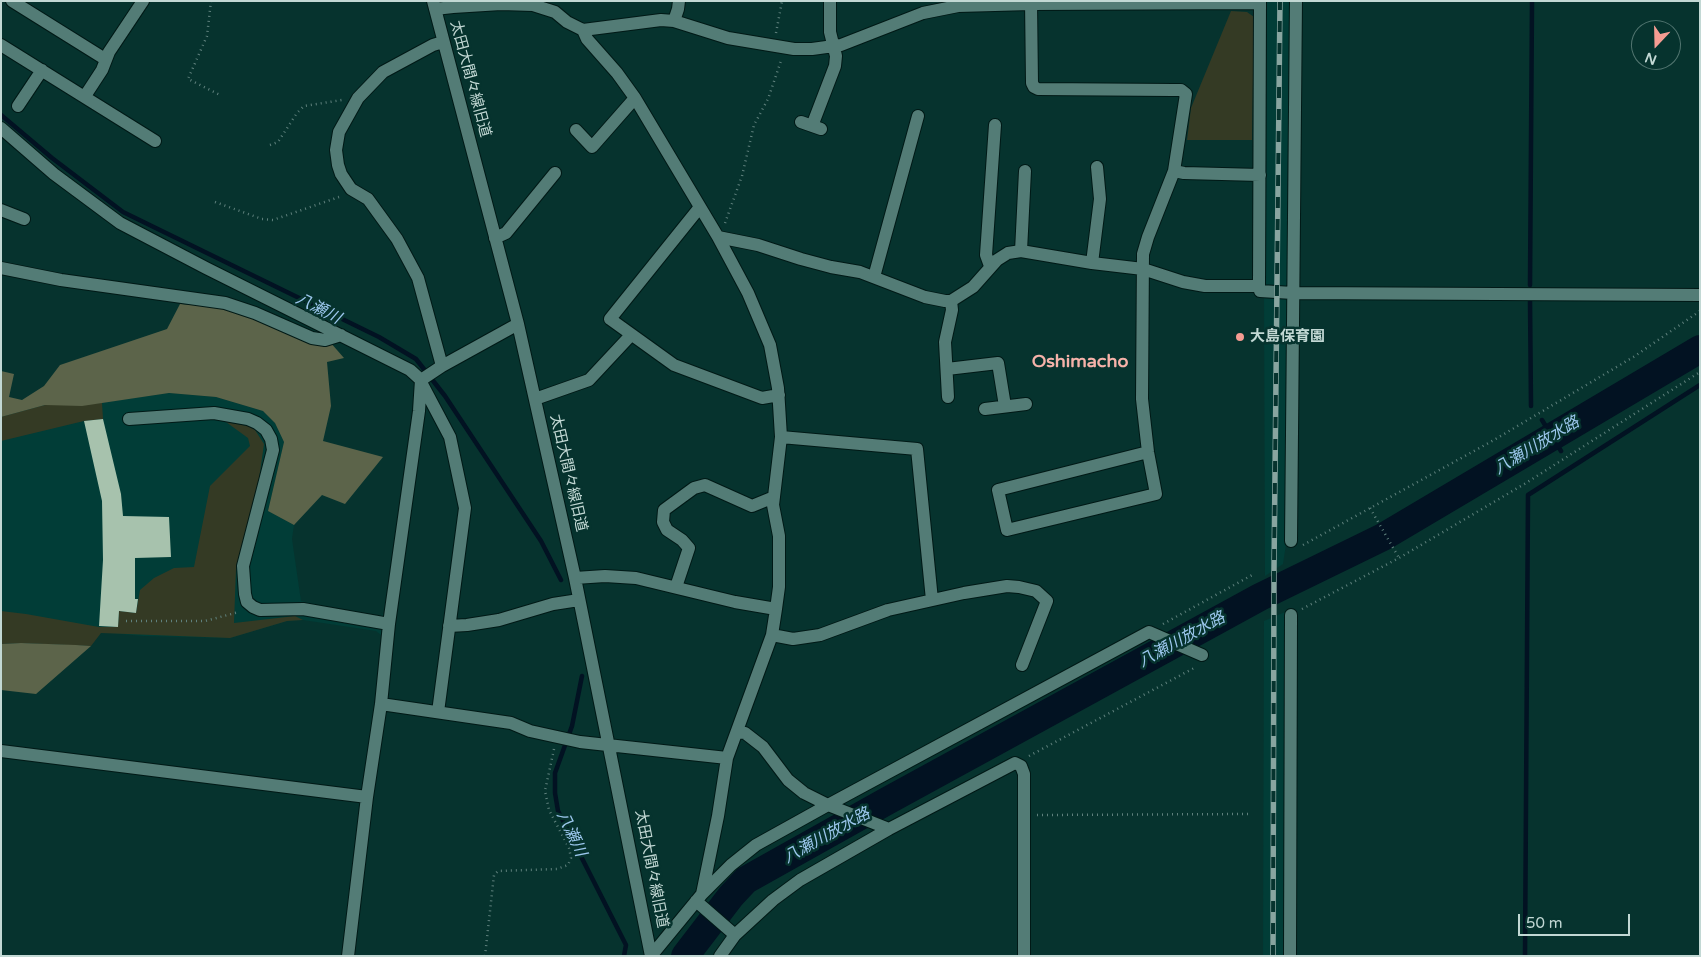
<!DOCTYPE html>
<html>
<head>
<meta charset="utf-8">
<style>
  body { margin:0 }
  #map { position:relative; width:1701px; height:957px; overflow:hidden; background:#06332e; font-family:"Varela Round",sans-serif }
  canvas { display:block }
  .frame { position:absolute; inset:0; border:2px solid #c2d8d4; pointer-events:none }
  .north { position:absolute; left:1631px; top:20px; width:50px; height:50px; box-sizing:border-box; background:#06332e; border:1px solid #517570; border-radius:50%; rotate:201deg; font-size:14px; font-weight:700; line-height:20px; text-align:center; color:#c2d8d4 }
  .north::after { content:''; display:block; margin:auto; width:18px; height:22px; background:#f59c92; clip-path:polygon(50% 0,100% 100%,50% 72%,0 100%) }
  .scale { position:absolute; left:1518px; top:914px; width:112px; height:22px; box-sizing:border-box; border:2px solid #c2d8d4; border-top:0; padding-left:6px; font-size:15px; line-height:18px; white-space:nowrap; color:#c2d8d4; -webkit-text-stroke:4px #06332e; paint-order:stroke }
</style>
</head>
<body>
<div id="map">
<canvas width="1701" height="957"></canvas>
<div class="frame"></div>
<div class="north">N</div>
<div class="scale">50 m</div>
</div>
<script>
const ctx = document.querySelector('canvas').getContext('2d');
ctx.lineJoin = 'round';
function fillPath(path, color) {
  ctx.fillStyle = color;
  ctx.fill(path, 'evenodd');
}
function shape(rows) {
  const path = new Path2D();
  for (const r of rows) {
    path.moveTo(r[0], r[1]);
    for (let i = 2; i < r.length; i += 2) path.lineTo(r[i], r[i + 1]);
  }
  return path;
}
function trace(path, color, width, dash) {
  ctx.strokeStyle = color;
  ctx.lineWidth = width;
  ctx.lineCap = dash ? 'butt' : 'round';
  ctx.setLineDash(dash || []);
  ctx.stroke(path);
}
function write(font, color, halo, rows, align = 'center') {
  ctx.font = font + ' "Varela Round","Noto Sans JP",sans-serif';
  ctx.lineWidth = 5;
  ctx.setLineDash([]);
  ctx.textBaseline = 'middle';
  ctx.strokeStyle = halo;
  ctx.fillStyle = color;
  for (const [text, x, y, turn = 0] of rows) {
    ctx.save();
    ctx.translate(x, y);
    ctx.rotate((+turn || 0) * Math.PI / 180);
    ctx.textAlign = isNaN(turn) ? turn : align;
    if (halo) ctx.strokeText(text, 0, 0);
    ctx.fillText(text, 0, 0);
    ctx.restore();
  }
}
fillPath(shape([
  [1267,1,1289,1,1287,285,1284,288,1266,287],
  [1264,295,1287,298,1286,544,1283,564,1265,576],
  [169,393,216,397,263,411,275,423,284,442,268,511,294,525,292,539,301,601,377,616,384,614,381,635,376,631,303,620,287,621,230,638,143,636,1,623,1,417],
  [1285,612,1286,956,1263,956,1264,621]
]), '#013d37');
fillPath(shape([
  [1231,11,1247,12,1254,17,1252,140,1187,140,1191,108],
  [102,403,103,419,84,421,1,441,1,417,45,405],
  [226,422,248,426,255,430,264,444,259,479,236,569,234,623,295,616,303,620,287,621,230,638,101,633,91,646,21,643,1,644,1,611,26,614,99,627,118,627,119,611,136,613,140,590,154,578,174,568,194,567,210,486,250,446,248,438]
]), '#343a24');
fillPath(shape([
  [180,304,225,307,330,342,344,358,327,362,331,406,323,441,383,457,345,504,322,495,294,525,268,511,284,442,275,423,263,411,216,397,169,393,82,406,45,405,1,417,1,371,14,374,9,397,22,400,44,386,60,365,167,329],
  [21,643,76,645,91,646,36,694,1,690,1,644]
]), '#5c644a');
trace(shape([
  [1,115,52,158,123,212,379,337,416,359,445,396,541,541,561,580],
  [1530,285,1532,1],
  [1530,300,1531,406],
  [1542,420,1561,451],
  [582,676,572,726,555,773,555,793,558,811,626,945,624,956],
  [1525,956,1528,495,1700,385]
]), '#021222', 4.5);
trace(shape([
  [685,956,731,896,746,880,887,801,1260,597,1383,537,1700,349]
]), '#021222', 28);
fillPath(shape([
  [103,419,121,494,123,516,169,517,171,557,135,558,135,599,138,599,136,613,119,611,118,627,99,626,103,560,102,501,84,421]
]), '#a7c2ad');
const minor = shape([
  [12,1,105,59],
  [433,1,518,324,575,578,651,956],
  [1031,1,1032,83,1034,87,1038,89,1173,90,1181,90,1186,94,1174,171,1148,237,1143,254,1142,399,1148,452,1156,494,1007,530,998,490,1148,452],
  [435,9,453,7,501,4,533,5,555,12,567,22,583,30,661,20,674,21,728,38,794,49,812,49,841,45,923,13,958,6,1031,4,1260,3],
  [674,21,678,9,679,1],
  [583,30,587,39,617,73,635,98,718,237,748,293,770,345,778,388,781,437,773,505,779,536,779,587,776,609,772,635,727,758,718,816,702,894],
  [1,45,155,141],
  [85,96,102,70,109,52,143,1],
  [18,106,42,70],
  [801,122,821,129],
  [812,126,835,66,836,56,830,32,830,1],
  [1,128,54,174,120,223,206,268,410,370,421,380,419,411,389,624,381,704,367,797,348,956],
  [576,130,592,147,635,98],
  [1174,171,1184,173,1260,175],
  [700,207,610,319,674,365,762,398,779,395],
  [1,210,24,219],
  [718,237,758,245,801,259,831,267,860,272,925,297,945,301,951,301,973,287,997,260,1008,253,1021,251,1092,263,1143,269,1183,282,1205,286,1259,286,1260,1],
  [495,238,506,233,555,173],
  [1021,251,1025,171],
  [1092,263,1100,199,1097,167],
  [990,266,986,255,995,125],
  [1,268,61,280,225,303,255,313,312,338,325,340,341,335],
  [874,277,918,116],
  [1260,291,1293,293,1700,295],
  [442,366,418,278,397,239,368,199,351,189,341,174,338,165,336,150,339,132,358,98,383,72,433,45,443,42],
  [947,369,998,363,1005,406],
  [421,380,442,366,518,324],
  [422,384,450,437,465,508,438,712],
  [948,397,945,342,952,310,951,301],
  [535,399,589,380,631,335],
  [985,409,1026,404],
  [129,419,214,413,248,419,257,423,266,430,271,439,273,450,243,566,245,594,247,602,253,607,260,610,303,609,389,624],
  [781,437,917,449,932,600],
  [1291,541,1296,1],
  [575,578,605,576,636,578,735,602,776,609],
  [676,587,689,548,682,540,667,530,663,522,664,510,694,488,705,485,752,506,774,497],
  [449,626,467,625,499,620,553,604,579,600],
  [772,635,793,639,820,635,888,610,964,593,1007,586,1019,587,1036,591,1047,601,1022,665],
  [381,704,511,723,530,731,580,742,727,758],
  [737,732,745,733,763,747,788,780,804,793,828,805,889,829],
  [1,751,367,797],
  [696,901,735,935],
  [651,956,702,894,731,865,756,845,828,805,1149,632,1202,655],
  [720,956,735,935,773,900,800,880,889,829,1015,763,1021,766,1024,774,1024,956],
  [1290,956,1291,615]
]);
trace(minor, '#001916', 14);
trace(shape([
  [211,1,207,36,188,79,220,95],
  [776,33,782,1],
  [270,145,278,142,297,113,304,106,342,100],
  [215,202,262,219,273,220,339,197],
  [725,223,742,176,754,125,768,99,781,61],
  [1370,508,1399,558],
  [1303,545,1494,440,1635,356,1700,311],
  [1302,609,1399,558,1526,483,1700,372],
  [126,621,205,621,239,612],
  [1163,624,1254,574],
  [1029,756,1196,667],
  [1037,815,1251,814],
  [485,956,494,875,498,871,557,869,568,865,571,858,569,848,549,810,545,791,554,749]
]), '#5f817d', 2.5, [1, 4]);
trace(minor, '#537c76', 12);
const rail = shape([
  [1273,956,1274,568,1280,1]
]);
trace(rail, '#88a5a0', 5.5);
trace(rail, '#06332e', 4, [11]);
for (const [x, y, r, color] of [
  [1240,337,5,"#f59c92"]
]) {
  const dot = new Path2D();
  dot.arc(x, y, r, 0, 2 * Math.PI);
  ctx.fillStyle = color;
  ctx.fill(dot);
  trace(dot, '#06332e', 2);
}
write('15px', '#c2d8d4', '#06332e', [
  ["太田大間々線旧道",470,79,75],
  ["太田大間々線旧道",568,473,77],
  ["太田大間々線旧道",651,869,79]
]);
write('bold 15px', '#c2d8d4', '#06332e', [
  ["大島保育園",1250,337]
], 'left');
write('italic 16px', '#9cc7ed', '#06332e', [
  ["八瀬川",318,309,27],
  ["八瀬川放水路",1537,446,-31],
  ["八瀬川放水路",1182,640,-29],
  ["八瀬川",571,834,65],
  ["八瀬川放水路",827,836,-29]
]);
write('bold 18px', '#f5b2a9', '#06332e', [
  ["Oshimacho",1080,362]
]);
</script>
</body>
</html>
